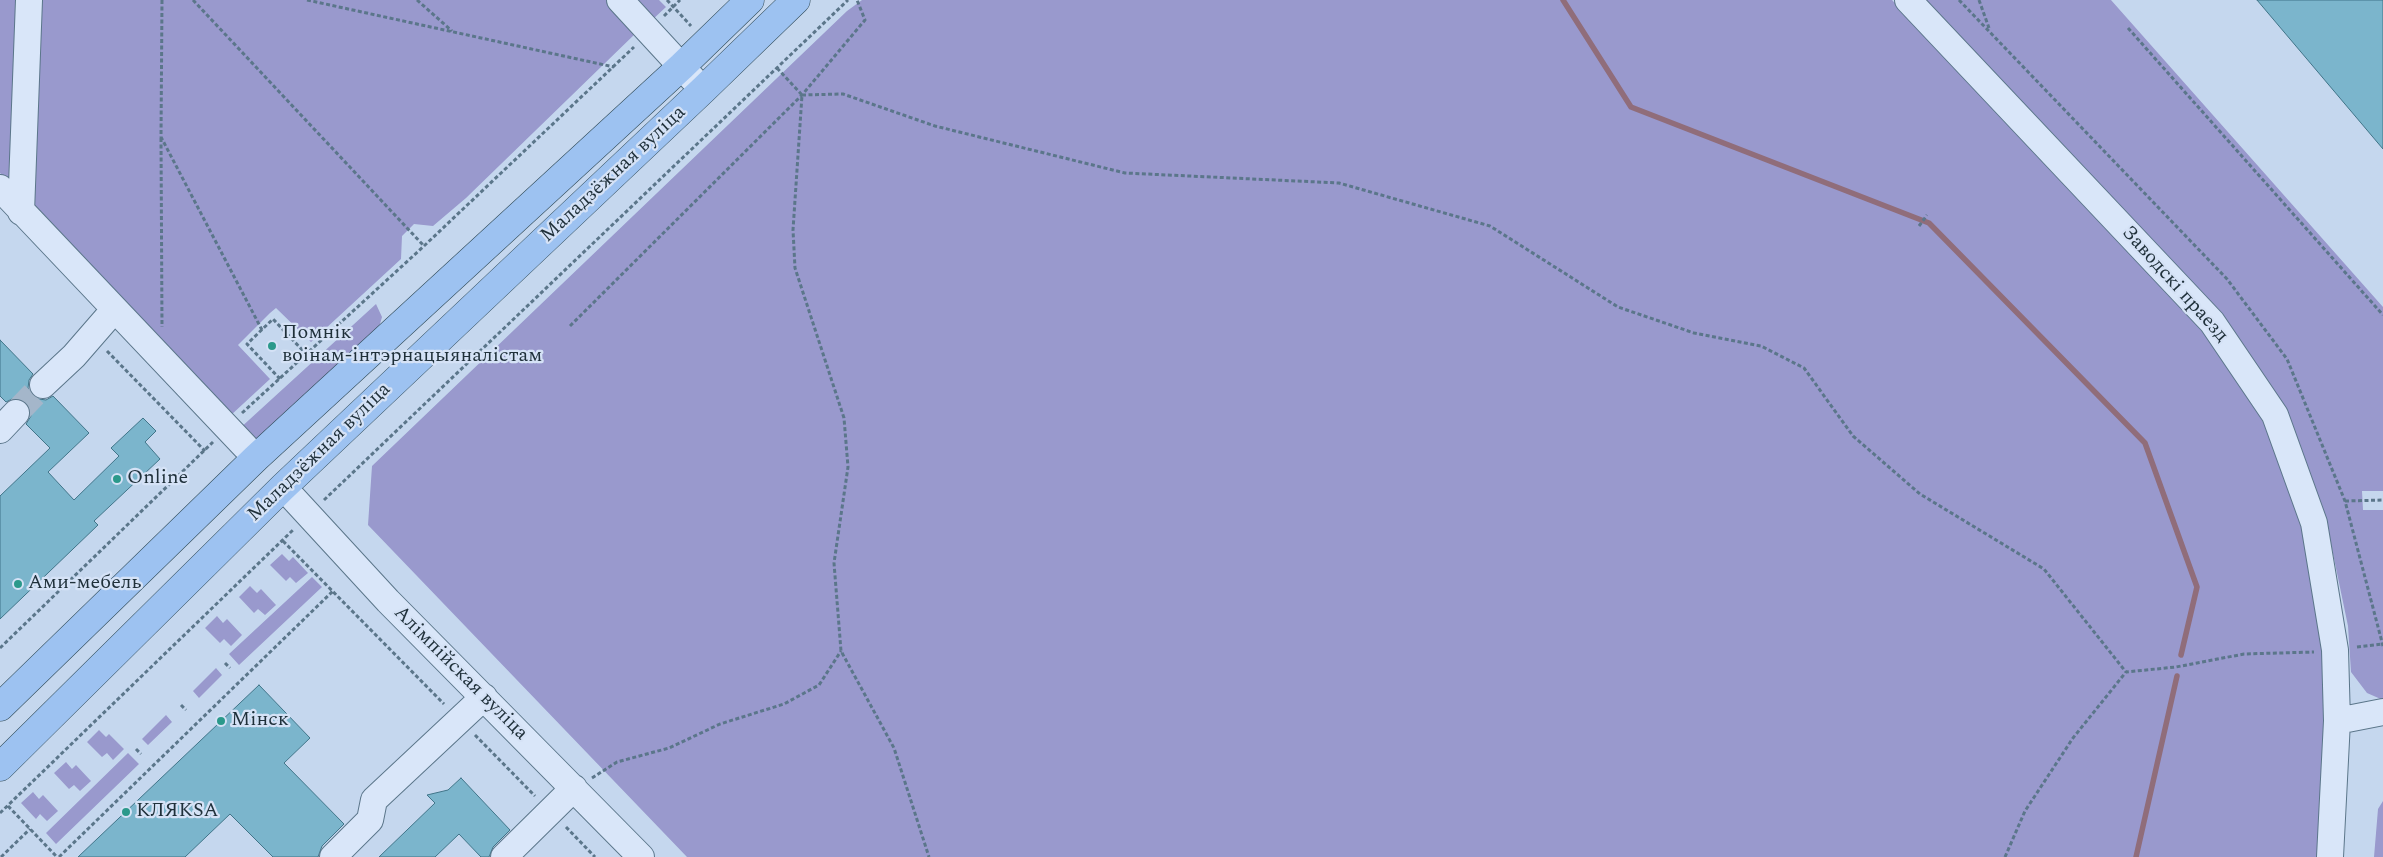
<!DOCTYPE html>
<html>
<head>
<meta charset="utf-8">
<style>
  body { margin:0 }
  canvas { display:block; background:#c5d7ee }
</style>
</head>
<body>
<canvas width="2383" height="857"></canvas>
<script>
const ctx = document.querySelector('canvas').getContext('2d');
ctx.lineJoin = 'round';
function fillPath(path, color) {
  ctx.fillStyle = color;
  ctx.fill(path, 'evenodd');
}
function shape(rows) {
  const path = new Path2D();
  for (const r of rows) {
    path.moveTo(r[0], r[1]);
    for (let i = 2; i < r.length; i += 2) path.lineTo(r[i], r[i + 1]);
  }
  return path;
}
function trace(path, color, width, dash) {
  ctx.strokeStyle = color;
  ctx.lineWidth = width;
  ctx.lineCap = dash ? 'butt' : 'round';
  ctx.setLineDash(dash || []);
  ctx.stroke(path);
}
function write(font, color, halo, rows, align = 'center') {
  ctx.font = font + ' Spectral,serif';
  ctx.lineWidth = 4.5;
  ctx.setLineDash([]);
  ctx.textBaseline = 'middle';
  ctx.strokeStyle = halo;
  ctx.fillStyle = color;
  for (const [text, x, y, turn = 0] of rows) {
    ctx.save();
    ctx.translate(x, y);
    ctx.rotate((+turn || 0) * Math.PI / 180);
    ctx.textAlign = isNaN(turn) ? turn : align;
    if (halo) ctx.strokeText(text, 0, 0);
    ctx.fillText(text, 0, 0);
    ctx.restore();
  }
}
fillPath(shape([
  [0,0,607,0,637,32,466,198,433,226,414,224,402,236,401,259,311,342,276,308,270,313,238,345,270,379,230,416,0,173],
  [639,0,659,0,666,7,651,21,639,8],
  [862,0,1892,0,2204,329,2263,421,2303,523,2326,651,2319,857,687,857,368,525,372,466,847,11],
  [1924,0,2111,0,2383,307,2383,491,2362,491,2363,510,2383,510,2383,700,2367,693,2351,672,2348,626,2326,520,2284,410],
  [376,304,382,317,378,331,257,440,238,430],
  [282,554,289,561,293,557,308,573,296,583,290,577,286,581,270,565],
  [312,577,322,587,239,665,229,654],
  [250,586,257,593,261,589,276,605,265,615,258,609,254,613,239,597],
  [217,616,223,623,227,619,242,635,231,646,224,639,220,643,205,628],
  [216,668,222,675,199,698,193,691],
  [166,715,172,722,148,745,142,739],
  [99,730,106,737,109,734,124,749,113,760,107,753,102,757,87,742],
  [128,753,139,764,56,844,46,833],
  [66,762,72,769,76,765,91,781,80,791,74,785,69,789,54,773],
  [33,792,39,799,43,795,58,811,47,821,40,814,36,819,21,803],
  [2383,801,2383,857,2374,857,2378,809]
]), '#9999cd');
trace(shape([
  [1563,0,1631,107,1929,223,2145,443,2197,587,2181,655],
  [2136,857,2177,676]
]), '#906d7a', 5.5);
const building = shape([
  [2257,0,2383,0,2383,149,2257,0],
  [0,340,33,374,29,380,28,388,32,396,39,399,46,400,53,396,89,433,48,472,74,500,119,456,111,448,143,418,156,431,145,442,160,459,94,521,98,525,0,619,0,496,50,448,26,424,31,416,30,408,27,402,19,398,12,399,6,402,0,396,0,340],
  [259,685,310,738,284,763,344,824,322,846,318,857,273,857,230,814,185,857,78,857,259,685],
  [461,778,510,830,493,847,489,857,481,857,459,834,435,857,379,857,435,803,427,795,448,790,461,778]
]);
fillPath(building, '#7bb5cc');
trace(building, '#417589', 1);
trace(shape([
  [16,413,43,385]
]), '#a4b6ca', 26, [26, 13]);
const minor = shape([
  [620,0,703,90],
  [1908,0,2212,322,2275,415,2314,523,2335,650,2337,721,2330,857],
  [0,188,256,458],
  [21,212,29,0],
  [43,385,74,356,114,310],
  [0,430,16,413],
  [283,487,388,601,641,857],
  [2337,721,2383,712],
  [333,857,370,820,374,800,484,697],
  [504,857,574,788]
]);
const major = shape([
  [0,707,256,458,682,66,750,0],
  [0,767,283,487,703,90,796,0]
]);
trace(minor, '#5b768a', 28);
trace(major, '#2f4a57', 29);
trace(shape([
  [162,0,161,137,262,330],
  [193,0,424,246],
  [307,0,614,67],
  [417,0,452,31],
  [667,0,691,26],
  [1959,0,2227,279,2287,359,2345,501,2383,646],
  [1979,0,1989,28],
  [664,16,680,0],
  [2128,28,2383,315],
  [777,68,802,95,793,230,795,268,844,418,848,467,834,563,841,651,894,748,929,857],
  [802,95,843,94,935,126,1125,173,1339,183,1490,226,1618,307,1694,333,1761,346,1804,368,1853,436,1920,494,2044,569,2126,672],
  [161,138,162,327],
  [1919,226,1927,215],
  [570,326,802,95,865,20,857,0],
  [107,351,205,451],
  [280,379,247,344,273,319,307,355],
  [242,413,424,246,634,47],
  [324,500,848,0],
  [2345,501,2383,500],
  [283,541,444,704],
  [2357,647,2383,644],
  [0,648,213,442],
  [225,663,230,668],
  [181,705,186,710],
  [475,735,535,796],
  [136,749,141,754],
  [592,778,617,762,669,748,720,724,784,704,819,685,841,651],
  [8,806,57,857],
  [0,813,293,530],
  [566,827,595,857],
  [1,857,30,829],
  [59,857,333,591],
  [2005,857,2025,811,2073,738,2126,672,2176,667,2244,654,2314,652]
]), '#5b768a', 3, [4, 2.5]);
trace(minor, '#d9e6f9', 26);
trace(major, '#9dc2f1', 28);
for (const [x, y, r, color] of [
  [272,346,5,"#2b998b"],
  [117,479,5,"#2b998b"],
  [18,584,5,"#2b998b"],
  [221,721,5,"#2b998b"],
  [126,812,5,"#2b998b"]
]) {
  const dot = new Path2D();
  dot.arc(x, y, r, 0, 2 * Math.PI);
  ctx.fillStyle = color;
  ctx.fill(dot);
  trace(dot, '#d5e2f6', 2);
}
write('20px', '#1f303a', '#d5e2f6', [
  ["Маладзёжная вуліца",614,175,-43],
  ["Заводскі праезд",2174,285,48],
  ["Маладзёжная вуліца",320,453,-44],
  ["Алімпійская вуліца",460,674,45]
]);
write('20px', '#1f303a', '#d5e2f6', [
  ["Помнік",282,334],
  ["воінам-інтэрнацыяналістам",282,357],
  ["Online",127,479],
  ["Ами-мебель",28,584],
  ["Мінск",231,721],
  ["КЛЯКSА",136,812]
], 'left');
</script>
</body>
</html>
